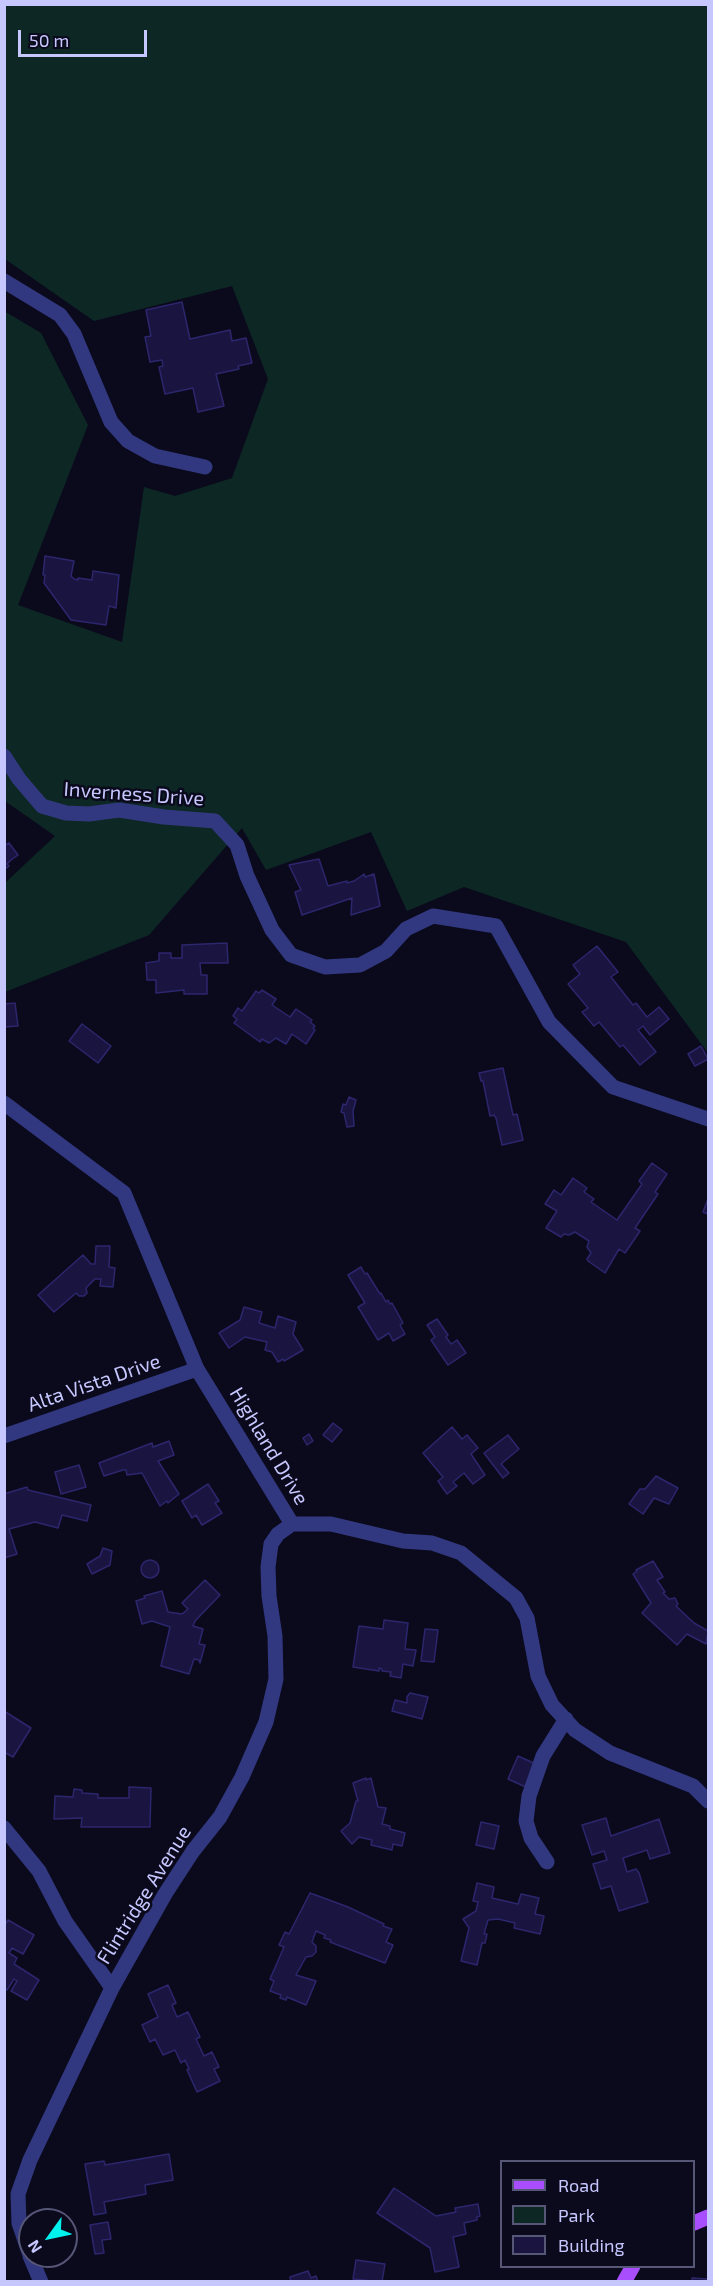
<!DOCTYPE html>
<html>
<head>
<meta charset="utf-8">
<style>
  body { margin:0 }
  #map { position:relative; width:713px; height:2286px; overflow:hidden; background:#0b0a1d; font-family:"Exo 2",sans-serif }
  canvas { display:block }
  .frame { position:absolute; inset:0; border:6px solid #c7c7ff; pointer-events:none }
  .legend { position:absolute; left:500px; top:2160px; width:195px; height:108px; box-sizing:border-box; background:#0b0a1d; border:2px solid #565677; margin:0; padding:8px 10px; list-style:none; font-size:18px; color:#c7c7ff }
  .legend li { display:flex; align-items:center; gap:12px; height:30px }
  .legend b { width:30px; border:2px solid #565677 }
  .north { position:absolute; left:18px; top:2208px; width:60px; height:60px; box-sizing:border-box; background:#0b0a1d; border:2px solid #565677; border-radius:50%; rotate:237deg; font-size:16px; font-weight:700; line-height:24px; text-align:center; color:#c7c7ff }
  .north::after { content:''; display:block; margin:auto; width:21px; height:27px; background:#00f2ef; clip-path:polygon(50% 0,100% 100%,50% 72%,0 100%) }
  .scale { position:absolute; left:18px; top:30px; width:129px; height:27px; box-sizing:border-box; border:3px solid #c7c7ff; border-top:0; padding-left:8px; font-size:18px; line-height:21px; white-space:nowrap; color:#c7c7ff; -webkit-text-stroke:4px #0b0a1d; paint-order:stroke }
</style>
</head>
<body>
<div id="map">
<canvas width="713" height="2286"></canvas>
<div class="frame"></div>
<ul class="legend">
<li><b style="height:8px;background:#a94eff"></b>Road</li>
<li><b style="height:16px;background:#0d2824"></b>Park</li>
<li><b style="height:16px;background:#191540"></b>Building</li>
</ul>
<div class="north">N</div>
<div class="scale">50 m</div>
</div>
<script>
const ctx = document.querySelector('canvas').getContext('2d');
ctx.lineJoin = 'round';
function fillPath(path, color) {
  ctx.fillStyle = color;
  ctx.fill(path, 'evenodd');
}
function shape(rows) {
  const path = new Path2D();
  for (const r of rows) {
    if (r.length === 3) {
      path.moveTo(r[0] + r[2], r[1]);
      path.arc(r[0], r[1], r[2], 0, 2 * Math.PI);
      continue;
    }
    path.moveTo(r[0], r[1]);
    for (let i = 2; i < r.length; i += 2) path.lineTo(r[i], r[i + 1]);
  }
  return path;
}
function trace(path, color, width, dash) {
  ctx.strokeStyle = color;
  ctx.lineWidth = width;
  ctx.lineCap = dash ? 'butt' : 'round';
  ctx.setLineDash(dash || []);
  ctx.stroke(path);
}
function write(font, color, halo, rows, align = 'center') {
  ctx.font = font + ' "Exo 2",sans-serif';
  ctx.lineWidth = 5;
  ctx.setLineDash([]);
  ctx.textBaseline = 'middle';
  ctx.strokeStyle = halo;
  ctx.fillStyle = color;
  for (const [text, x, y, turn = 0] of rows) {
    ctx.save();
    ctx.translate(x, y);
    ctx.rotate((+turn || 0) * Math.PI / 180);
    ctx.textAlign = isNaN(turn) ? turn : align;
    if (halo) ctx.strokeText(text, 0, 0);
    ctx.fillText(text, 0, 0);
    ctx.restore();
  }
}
fillPath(shape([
  [5,5,708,5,708,1053,626,942,464,887,407,911,371,832,266,870,242,828,149,935,5,992,5,883,55,836,5,801,4,311,41,333,88,425,18,605,122,642,144,487,175,496,232,478,268,379,232,286,94,321,5,259]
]), '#0d2824');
const building = shape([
  [182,302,190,339,230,330,232,341,246,338,252,363,238,366,239,369,216,374,224,406,198,412,193,388,165,394,159,367,163,366,162,360,150,362,145,337,151,336,146,310,182,302],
  [45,556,74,561,71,576,74,579,78,580,78,578,92,580,93,571,119,575,116,608,109,606,106,625,71,620,44,583,45,575,43,575,45,556],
  [9,843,18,855,11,860,7,864,9,866,4,870,4,846,9,843],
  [319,859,328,886,347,881,347,883,354,881,364,874,365,877,374,874,380,906,351,915,352,898,302,915,295,892,301,890,289,865,319,859],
  [227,943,228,963,200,963,201,975,207,975,207,994,184,994,184,990,156,993,156,980,147,980,146,963,159,961,159,953,171,953,171,958,182,958,182,945,227,943],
  [597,946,618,972,611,977,633,1005,636,1003,647,1017,659,1007,669,1019,650,1035,643,1026,638,1030,656,1052,640,1065,623,1045,620,1047,599,1022,594,1026,582,1012,588,1008,568,984,580,974,573,965,597,946],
  [262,990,276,999,272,1005,290,1017,296,1009,312,1020,310,1022,315,1026,313,1028,315,1030,306,1044,292,1034,286,1044,276,1038,269,1043,262,1039,260,1042,234,1023,237,1019,233,1016,238,1008,242,1011,256,991,259,993,262,990],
  [15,1003,18,1026,4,1027,4,1004,15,1003],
  [82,1024,111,1046,98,1063,69,1041,82,1024],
  [701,1046,708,1059,695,1066,688,1054,701,1046],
  [503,1068,513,1115,517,1114,523,1140,502,1145,496,1118,494,1115,490,1116,483,1081,481,1081,479,1073,503,1068],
  [349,1097,356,1100,353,1111,354,1126,347,1127,344,1113,341,1112,343,1104,346,1105,349,1097],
  [652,1163,667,1174,655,1192,658,1194,635,1228,640,1231,625,1253,619,1249,605,1273,588,1261,587,1259,591,1253,587,1247,589,1241,575,1232,569,1235,564,1234,561,1237,546,1228,557,1211,545,1204,554,1190,561,1195,573,1178,587,1188,584,1192,594,1199,591,1202,617,1220,642,1184,639,1181,652,1163],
  [708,1199,708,1214,703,1212,708,1199],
  [96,1246,110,1246,109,1267,115,1268,113,1287,100,1286,101,1279,95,1279,86,1288,87,1293,84,1296,79,1296,76,1293,54,1312,38,1295,83,1255,91,1264,95,1264,96,1246],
  [361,1267,365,1274,367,1273,380,1294,381,1293,386,1302,388,1300,390,1304,392,1303,403,1323,400,1325,405,1334,393,1341,389,1333,378,1340,358,1307,365,1303,348,1275,361,1267],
  [244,1307,262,1312,259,1323,275,1328,278,1316,296,1322,293,1334,303,1350,284,1361,283,1359,278,1362,272,1352,265,1350,267,1342,245,1337,229,1348,219,1333,240,1320,244,1307],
  [437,1319,448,1335,446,1337,451,1344,457,1340,466,1353,448,1365,431,1340,435,1337,427,1325,437,1319],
  [333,1423,342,1430,332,1442,323,1435,333,1423],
  [452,1427,462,1439,467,1435,478,1448,471,1454,485,1475,473,1484,464,1473,453,1482,457,1486,447,1494,438,1481,443,1477,423,1453,452,1427],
  [309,1434,313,1441,307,1445,303,1438,309,1434],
  [508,1435,519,1449,501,1464,509,1473,503,1478,484,1453,508,1435],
  [169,1441,174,1455,158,1461,179,1494,168,1503,167,1501,160,1506,142,1473,127,1475,126,1470,123,1470,104,1476,99,1463,152,1443,153,1447,169,1441],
  [79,1465,86,1487,61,1494,55,1472,79,1465],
  [656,1476,678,1488,669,1504,654,1498,643,1514,629,1504,640,1489,645,1489,656,1476],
  [208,1484,219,1501,215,1503,222,1513,202,1525,196,1515,192,1518,182,1501,208,1484],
  [27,1487,28,1490,91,1505,87,1521,62,1515,58,1528,35,1522,9,1529,17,1554,4,1558,4,1494,27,1487],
  [103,1548,112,1551,110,1565,92,1574,87,1564,100,1556,103,1548],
  [150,1569,9],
  [653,1561,663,1577,657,1580,665,1592,663,1593,669,1599,675,1598,678,1604,676,1606,694,1623,708,1631,706,1644,687,1634,677,1645,642,1613,651,1603,633,1574,637,1571,636,1570,653,1561],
  [205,1580,220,1595,195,1621,193,1626,203,1629,199,1644,205,1645,200,1663,199,1660,194,1659,189,1674,161,1666,170,1627,152,1621,142,1624,136,1601,145,1598,144,1596,162,1591,168,1612,182,1614,188,1609,182,1603,205,1580],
  [384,1620,408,1623,405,1649,416,1650,413,1666,403,1664,401,1678,390,1676,391,1672,382,1671,382,1669,379,1668,379,1671,353,1667,359,1626,383,1629,384,1620],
  [425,1629,438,1630,434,1662,421,1661,425,1629],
  [410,1693,428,1697,422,1719,392,1711,395,1700,407,1703,407,1697,410,1693],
  [4,1711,31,1728,13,1757,4,1752,4,1711],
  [518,1756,538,1765,528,1788,508,1779,518,1756],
  [366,1778,366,1780,371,1778,378,1807,386,1808,382,1824,390,1826,390,1829,405,1833,402,1846,393,1844,392,1850,371,1845,372,1840,359,1837,352,1844,341,1831,350,1823,356,1801,358,1801,353,1783,366,1778],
  [129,1787,151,1788,150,1827,81,1827,82,1818,54,1819,55,1796,73,1797,74,1789,82,1790,82,1793,98,1794,98,1798,129,1798,129,1787],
  [606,1818,611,1836,659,1819,670,1853,650,1859,647,1850,623,1858,627,1872,636,1869,639,1873,648,1902,619,1911,611,1886,601,1889,593,1864,607,1860,604,1851,592,1855,582,1825,606,1818],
  [481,1822,499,1826,494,1849,476,1845,481,1822],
  [477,1883,494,1887,492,1898,518,1904,521,1894,539,1898,535,1914,544,1916,540,1934,514,1928,515,1923,498,1919,488,1920,484,1934,487,1934,485,1943,482,1943,477,1965,461,1961,469,1928,463,1919,476,1911,478,1902,473,1901,477,1883],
  [310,1893,348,1907,384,1924,383,1926,392,1929,386,1942,393,1945,385,1963,330,1942,331,1940,324,1938,325,1935,316,1931,312,1942,316,1946,316,1952,312,1956,306,1957,296,1975,316,1981,306,2005,287,1997,286,2000,280,1998,281,1995,270,1991,274,1981,270,1979,284,1947,279,1945,285,1932,289,1934,310,1893],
  [8,1920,34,1935,23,1954,12,1948,9,1953,17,1958,14,1964,39,1980,27,2000,11,1991,17,1981,14,1979,7,1990,4,1988,4,1926,8,1920],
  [168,1985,176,2003,172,2005,177,2017,188,2012,200,2037,196,2039,204,2056,212,2052,219,2067,214,2069,220,2081,197,2092,187,2070,189,2069,185,2060,181,2063,175,2050,163,2055,155,2039,150,2042,142,2025,158,2017,148,1994,168,1985],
  [169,2154,173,2180,145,2185,146,2194,104,2202,106,2213,94,2215,85,2164,104,2161,105,2165,169,2154],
  [394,2188,436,2216,456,2212,455,2208,478,2204,480,2216,477,2217,477,2220,464,2223,466,2234,453,2237,459,2267,435,2272,430,2248,377,2213,394,2188],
  [108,2222,111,2239,102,2240,104,2253,95,2254,90,2225,108,2222],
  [356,2260,385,2264,382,2282,353,2279,356,2260],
  [308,2271,311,2278,316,2276,318,2282,291,2282,290,2277,308,2271],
  [692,2278,708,2279,708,2282,692,2282,692,2278]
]);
fillPath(building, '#191540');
trace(building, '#2c266d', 1.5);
trace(shape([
  [4,281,60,315,74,334,111,422,128,441,155,456,205,467],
  [4,756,19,779,42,806,66,813,89,814,119,810,164,817,215,821,237,845,247,876,272,930,291,955,325,967,360,965,386,951,406,929,433,916,496,926,549,1022,613,1087,708,1119],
  [4,1103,124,1193,197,1369,292,1524,331,1524,403,1541,432,1543,461,1553,516,1598,527,1618,538,1676,552,1705,575,1730,610,1753,693,1786,708,1801],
  [4,1436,197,1369],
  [4,1828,39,1871,65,1921,112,1988],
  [547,1862,531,1838,526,1821,529,1796,543,1756,566,1719],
  [30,2255,19,2223,18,2194,30,2160,112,1988,165,1894,193,1851,220,1817,242,1777,266,1722,276,1679,275,1636,269,1596,268,1567,271,1544,278,1534,292,1524],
  [30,2256,41,2282]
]), '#323880', 15);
trace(shape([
  [694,2223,708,2217],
  [624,2282,633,2266]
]), '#a94eff', 15);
write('20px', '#c7c7ff', '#0b0a1d', [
  ["Inverness Drive",134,794,4],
  ["Alta Vista Drive",94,1383,-19],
  ["Highland Drive",269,1446,59],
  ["Flintridge Avenue",144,1895,-58]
]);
</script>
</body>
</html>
